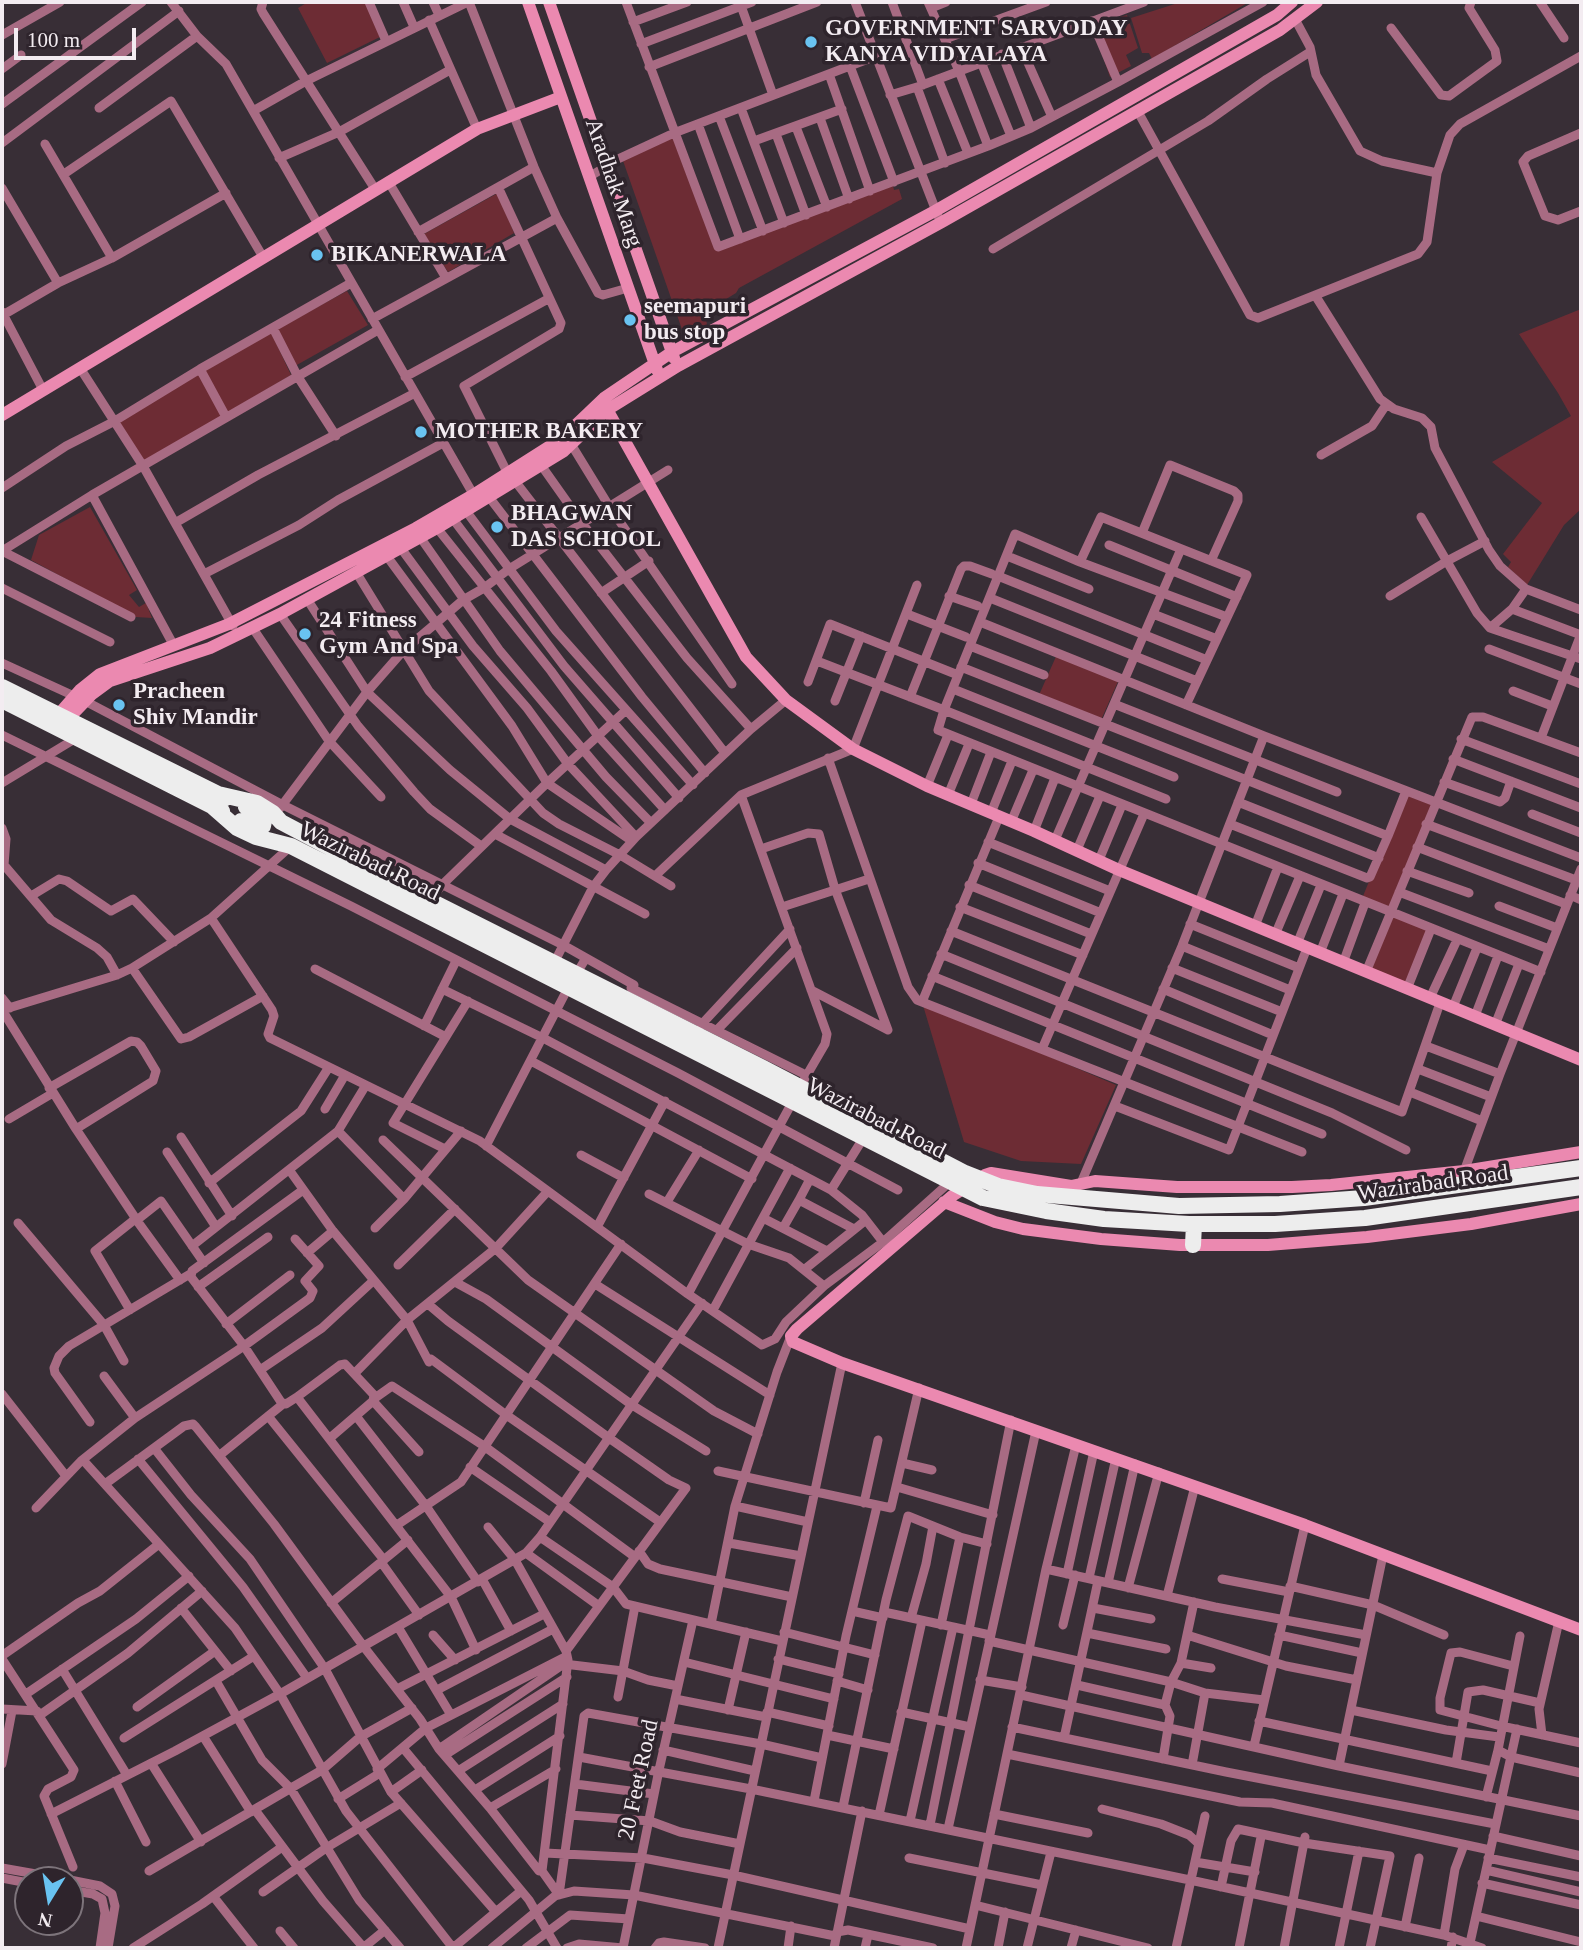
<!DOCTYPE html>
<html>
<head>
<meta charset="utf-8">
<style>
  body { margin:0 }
  #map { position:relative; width:1583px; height:1950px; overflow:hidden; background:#382e36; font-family:Georgia,serif }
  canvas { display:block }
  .frame { position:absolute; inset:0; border:4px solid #f3ecf1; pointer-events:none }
  .north { position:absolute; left:14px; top:1866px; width:70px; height:70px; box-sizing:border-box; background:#2e242c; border:2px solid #7d747b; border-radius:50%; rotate:191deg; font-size:19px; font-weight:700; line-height:28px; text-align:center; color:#f3ecf1 }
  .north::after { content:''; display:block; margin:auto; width:24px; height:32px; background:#69c3f1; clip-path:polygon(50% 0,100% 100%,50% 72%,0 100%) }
  .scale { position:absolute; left:14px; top:28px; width:122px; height:32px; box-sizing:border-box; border:4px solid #f3ecf1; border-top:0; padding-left:9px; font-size:21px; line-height:24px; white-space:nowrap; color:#f3ecf1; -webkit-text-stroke:5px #2e242c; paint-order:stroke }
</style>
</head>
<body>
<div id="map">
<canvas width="1583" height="1950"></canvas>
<div class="frame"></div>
<div class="north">N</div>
<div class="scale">100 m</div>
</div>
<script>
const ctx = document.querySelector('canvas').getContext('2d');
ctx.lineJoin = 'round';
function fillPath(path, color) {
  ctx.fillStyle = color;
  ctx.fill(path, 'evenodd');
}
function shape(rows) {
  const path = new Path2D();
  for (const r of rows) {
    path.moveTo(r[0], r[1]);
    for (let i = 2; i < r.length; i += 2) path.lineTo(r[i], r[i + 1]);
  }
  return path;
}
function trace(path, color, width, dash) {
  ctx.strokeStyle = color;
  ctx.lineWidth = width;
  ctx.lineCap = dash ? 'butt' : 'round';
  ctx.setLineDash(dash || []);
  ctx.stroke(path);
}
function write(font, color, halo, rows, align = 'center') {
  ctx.font = font + ' Georgia,serif';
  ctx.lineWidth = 7;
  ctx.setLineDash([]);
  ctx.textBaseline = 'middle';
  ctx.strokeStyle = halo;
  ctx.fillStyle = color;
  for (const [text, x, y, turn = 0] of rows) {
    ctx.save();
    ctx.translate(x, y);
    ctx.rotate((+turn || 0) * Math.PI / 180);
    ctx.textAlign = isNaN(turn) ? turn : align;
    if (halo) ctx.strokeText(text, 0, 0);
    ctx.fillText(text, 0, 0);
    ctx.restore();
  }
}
fillPath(shape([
  [308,2,368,2,382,36,327,63,298,8],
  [1181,2,1249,2,1152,59,1149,53,1142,53,1131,18],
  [1127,15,1138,48,1126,55,1131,66,1110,77,1092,25],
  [673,137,715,248,893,186,894,190,899,189,902,199,739,288,736,293,705,312,707,325,685,338,621,155],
  [498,193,514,233,448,272,424,234],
  [347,291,368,325,295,366,277,329],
  [1581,309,1581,509,1564,525,1527,585,1508,567,1511,562,1503,554,1542,503,1492,462,1571,416,1558,393,1519,334],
  [271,332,291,375,227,413,204,370],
  [199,373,223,416,144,465,115,422],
  [90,507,137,590,129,595,139,607,146,603,152,618,136,617,31,560,39,535],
  [1058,652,1120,677,1101,720,1039,695],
  [1406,791,1435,803,1390,913,1431,929,1407,989,1366,972,1390,913,1361,901],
  [922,1002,1116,1085,1081,1164,1021,1161,964,1142]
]), '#6d2c34');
trace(shape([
  [171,2,197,36,226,64,476,499],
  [263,2,261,9,263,13,375,189],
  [369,2,386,41],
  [403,2,414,27],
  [433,2,439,15],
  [469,2,534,167,557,218,598,293,603,295,628,288],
  [626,2,718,247,988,146,1031,128,1118,82,1092,21],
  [855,2,938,216],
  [892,2,923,85],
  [928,2,959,71,988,146],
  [1540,2,1564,38],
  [740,3,773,95],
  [931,8,946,2],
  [1295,19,1310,47,1316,75,1360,151,1382,161,1437,173],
  [429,20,477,129],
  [633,22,687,2],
  [1391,28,1441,95,1449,96,1497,61,1495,50,1469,8,1471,2],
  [2,35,60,2],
  [945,39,1046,2],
  [641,44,752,2],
  [1021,47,1052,117],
  [1002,54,1031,128],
  [981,62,1011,136],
  [850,66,894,182],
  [649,67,817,2],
  [2,69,21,55],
  [829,74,870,191],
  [938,79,968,153],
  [1118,82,1263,2],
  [917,87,945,163],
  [890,95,917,87,1144,2],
  [2,104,142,2],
  [99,108,197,36],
  [741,108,784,223],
  [1137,110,1250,315,1258,318,1418,254,1427,242,1437,173,1450,135,1460,124,1581,56],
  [253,111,306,81,468,2],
  [719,116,763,231],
  [820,118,849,199],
  [698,124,740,239],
  [796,127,827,207],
  [1581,133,1528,156,1523,162,1545,216,1558,220,1581,211],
  [776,134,806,215],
  [754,141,842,109],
  [2,143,179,11],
  [45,144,112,258],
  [279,158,339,132,450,70],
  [64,174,171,101,263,257],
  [589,177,618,159,674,133,876,56],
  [388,181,446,278],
  [498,187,561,323,559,329,464,386,508,474],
  [2,188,58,283],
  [418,232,534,167],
  [993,249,1208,121,1267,79,1310,52],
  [1315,295,1380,399,1394,409,1422,418,1431,427,1435,448,1489,550,1500,566,1526,589,1581,610],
  [2,312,43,390],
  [3,315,58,283,112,258,226,193],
  [372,319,557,218],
  [273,328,298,377,336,436],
  [80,368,143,466,233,626],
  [200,369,226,417],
  [405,377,548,299],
  [571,444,609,506,732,684],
  [1321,455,1372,426,1386,405],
  [541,465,582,523,687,658,751,729],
  [515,481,725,753],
  [2,488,66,446,113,422,200,369,351,283],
  [92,495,174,646],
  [489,497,642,697,705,773],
  [466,511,556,631,693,785],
  [1421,517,1477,613,1490,628,1581,659],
  [453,519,564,666,679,798],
  [175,523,258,475,415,393],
  [437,528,551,671,598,736,665,810],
  [1142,533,1170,465,1234,491,1238,495,1238,501,1211,561],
  [420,537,500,651,606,777,651,823],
  [1109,545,1237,597],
  [400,547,473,646,527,708,568,764,636,837],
  [2,551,92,495,378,330],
  [2,551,131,617],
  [386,555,512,726,547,783,632,841],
  [1007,556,1089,589],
  [1080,562,1101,517,1247,575,1186,705],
  [356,572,429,691,543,813,559,824,620,855,671,886],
  [204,574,299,525,338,500,443,443],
  [998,576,1207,660],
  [2,588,110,642],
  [601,593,649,561],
  [949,596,978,606],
  [1390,596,1447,561,1485,541],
  [990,598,1197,681],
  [307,599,367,692,450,770,510,819,606,870],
  [1512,609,1581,635],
  [280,614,358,726,414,792,430,809,481,846],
  [907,614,966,637],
  [1153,614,1217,639],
  [1227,617,1080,562,1015,534,944,710,938,730,1541,972],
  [980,622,1264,736,1581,858],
  [252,627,329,741,381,797],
  [1490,628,1512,609,1526,589],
  [970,646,1044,675],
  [1489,649,1581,684],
  [817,661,939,708],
  [2,663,85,701,283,805,563,945,634,985,631,988,806,1075],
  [961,667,1388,836,1406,791],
  [808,682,830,624,958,675],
  [953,689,1174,777],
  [1513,691,1552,706],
  [910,697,961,569,964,566,970,566,992,574],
  [835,701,861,636],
  [1114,704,1337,792],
  [944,710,1166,799],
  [2,735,351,906,678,1073,898,1190],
  [1541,738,1581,634],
  [1461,739,1581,784],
  [828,758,908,987,917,1000,1302,1152],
  [1453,759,1581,808],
  [1444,782,1500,802,1505,798,1511,781],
  [2,783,78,737],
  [927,786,948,735],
  [741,795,827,1034,825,1044,804,1080],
  [948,795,969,744],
  [1238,802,1379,858],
  [971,804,991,752],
  [280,808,367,692,403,651,435,624,463,600,484,588,509,569,668,470],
  [991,813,1012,761],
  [1532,814,1581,833],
  [1011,822,1033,770],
  [1230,824,1367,878,1370,877,1388,836],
  [1426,824,1576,880],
  [2,828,6,839,4,865,51,920,97,948,107,957,117,975],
  [1034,831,1055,778],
  [495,834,645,914],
  [1055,840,1181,549],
  [988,842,1110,891],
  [1417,847,1566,904],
  [761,849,808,833,819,834,835,889,888,1030],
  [1077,850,1100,796],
  [1099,860,1122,805],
  [978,863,1101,913],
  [1407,871,1469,893],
  [655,876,741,795,853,749,917,585],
  [969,885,1091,934],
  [1399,892,1549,949],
  [1570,895,1581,900],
  [31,896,59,879,67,881,111,911,133,899,174,942],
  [428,902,443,884,547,783,625,711],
  [1499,906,1557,928],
  [782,907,869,879],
  [960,907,1083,955],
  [211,918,272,1010,274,1016,268,1034,270,1038,480,1141,688,1294,762,1345,775,1339,786,1322,824,1286,883,1242,951,1181],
  [1190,924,1299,968],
  [1255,926,1278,867],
  [951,931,1402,1112,1440,1003],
  [1275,935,1300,876],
  [1297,944,1321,885],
  [1182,946,1290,990],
  [1320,953,1343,894],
  [941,954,1332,1113,1406,1150],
  [554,963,593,887,606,870,636,837,751,729,786,700],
  [1343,963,1365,903],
  [132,968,181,1039,189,1037,263,996],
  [1172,968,1282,1012],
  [315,969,446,1037],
  [1366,972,1472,717,1483,717,1581,753],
  [932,976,1322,1134],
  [442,989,543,1038,831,1190,862,1215,883,1242],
  [1163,989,1273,1035],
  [1407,989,1431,929],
  [811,990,888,1030],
  [2,998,10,1008],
  [1430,998,1457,940],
  [922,1002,999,817],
  [1453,1007,1477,948],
  [1475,1016,1498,956],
  [701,1025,790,929],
  [1495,1025,1519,964],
  [424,1026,456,961],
  [717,1030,797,948],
  [1426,1046,1500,1074],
  [1042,1049,1144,814],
  [531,1061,752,1179],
  [1418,1069,1491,1097],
  [49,1088,131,1041,137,1042,141,1046,156,1071,153,1081,76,1129],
  [1410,1092,1482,1121],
  [1115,1106,1229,1150,1307,948],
  [325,1109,345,1075],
  [9,1119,53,1093],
  [338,1131,404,1199],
  [181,1137,232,1216],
  [383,1140,528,1280,714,1411,758,1434],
  [486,1146,569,986,586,958],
  [445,1149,393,1123,468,1001],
  [167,1152,216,1227],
  [581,1155,624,1178],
  [290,1171,333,1231,407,1320,429,1362],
  [1463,1174,1500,1074,1581,869],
  [209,1183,301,1111,329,1067],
  [1081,1183,1182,946,1264,736],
  [303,1190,192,1271,191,1277,244,1346,281,1402,286,1404,297,1397,451,1597,476,1650],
  [831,1190,864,1137],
  [649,1194,748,1244,789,1258,824,1286],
  [799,1200,810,1179],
  [667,1202,699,1150],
  [135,1218,180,1280],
  [763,1218,827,1251],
  [137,1220,161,1201,204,1263],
  [18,1223,104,1325,124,1361],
  [597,1227,665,1101],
  [375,1228,404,1199,461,1131],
  [783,1228,799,1200,854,1229],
  [192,1246,338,1131,366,1085],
  [307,1253,333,1231],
  [398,1265,455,1209],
  [805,1269,866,1220],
  [455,1282,486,1299,632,1405,706,1451],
  [595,1284,770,1395],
  [198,1287,268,1237],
  [688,1294,794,1099],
  [428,1304,448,1321,609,1438,669,1480,686,1488,566,1651],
  [130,1310,95,1251,134,1220,134,1216,76,1129,2,1010,117,975,132,968,211,918,291,846],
  [713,1310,790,1168],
  [226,1324,290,1275],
  [431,1359,505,1414,660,1522],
  [260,1370,322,1328,373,1281],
  [355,1373,407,1320,496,1248,548,1191],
  [104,1376,135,1418],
  [2,1394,66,1476],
  [297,1397,340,1365,345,1364,374,1395,373,1401,330,1438],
  [375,1398,392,1386,484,1446,635,1557],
  [373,1401,419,1452],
  [268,1416,384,1560],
  [356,1416,426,1506,478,1582],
  [90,1422,55,1373,54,1368,59,1356,69,1346,190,1274],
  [154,1448,191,1495,250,1559,325,1669,391,1792,496,1912],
  [220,1455,283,1404],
  [138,1459,243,1587,307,1678],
  [83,1460,235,1628,280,1694,346,1811,453,1948],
  [902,1463,932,1470],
  [470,1467,550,1522],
  [718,1471,891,1508,919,1388],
  [105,1484,184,1426,193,1424,196,1427,274,1524,364,1647,420,1719,439,1749,490,1808,539,1871,542,1871,568,1660,566,1651,515,1560,488,1527],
  [897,1487,993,1515],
  [864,1503,878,1440],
  [735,1506,808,1522],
  [36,1508,81,1461,135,1418,244,1346,310,1298,313,1291,305,1281,319,1266,295,1239],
  [397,1525,461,1482,621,1244],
  [540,1537,613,1587,626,1604,782,1641],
  [729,1543,801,1556],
  [639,1551,648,1564,660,1569,792,1597],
  [526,1553,599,1606],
  [381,1562,419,1615],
  [1046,1569,1215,1607,1366,1635],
  [1067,1574,1094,1451],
  [1089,1578,1116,1458],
  [482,1579,511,1631],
  [1222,1579,1289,1592],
  [1108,1583,1135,1464],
  [1290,1586,1373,1605,1444,1635],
  [1128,1588,1159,1472],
  [1167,1596,1195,1486],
  [331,1603,408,1540],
  [181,1608,231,1671],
  [1093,1608,1151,1619],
  [852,1611,883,1618],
  [884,1612,990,1635],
  [911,1618,926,1564,933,1526],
  [711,1624,735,1506,777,1372,791,1336],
  [941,1625,960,1537],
  [1063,1625,1075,1575],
  [398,1627,451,1715],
  [784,1632,875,1655],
  [1087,1633,1166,1649],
  [433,1635,455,1660],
  [1187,1635,1286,1666,1357,1680],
  [1279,1635,1362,1653],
  [989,1641,1171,1682,1205,1693,1264,1700],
  [778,1659,839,1674],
  [684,1662,834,1699],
  [1181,1663,1211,1668],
  [564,1664,623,1671,648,1680,678,1686],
  [1513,1666,1460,1652,1451,1653,1440,1698,1440,1710,1501,1726,1581,1743],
  [62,1669,127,1775],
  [980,1680,1022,1687],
  [216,1681,262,1760,291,1789,359,1900,400,1948],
  [837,1681,868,1690],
  [1077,1685,1165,1705],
  [397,1689,544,1614],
  [437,1690,553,1629],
  [26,1694,136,1619,189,1576],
  [1021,1695,1339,1766,1581,1816],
  [618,1697,635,1606],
  [675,1699,766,1717],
  [137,1707,215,1651],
  [2,1709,37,1711],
  [728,1710,746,1632],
  [1351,1710,1446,1730,1499,1737],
  [767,1712,829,1726],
  [901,1712,970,1727],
  [40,1715,128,1653,202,1591],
  [1259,1721,1492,1771],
  [1012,1727,1226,1772,1495,1824],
  [827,1735,894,1749],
  [1542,1735,1539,1709,1559,1621],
  [203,1736,251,1812],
  [124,1738,254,1656],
  [1064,1738,1098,1581],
  [1254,1746,1305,1525],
  [403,1748,529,1900,557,1948],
  [439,1749,565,1663],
  [663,1750,755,1771],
  [1498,1750,1511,1757,1581,1773],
  [1007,1754,1240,1802,1272,1803,1490,1850],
  [445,1755,567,1677],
  [579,1757,751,1789,1190,1880,1444,1935,1482,1948],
  [1163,1759,1170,1716,1165,1705,1171,1682,1181,1663,1194,1602],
  [151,1763,201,1842],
  [1456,1763,1468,1692,1483,1690,1540,1703],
  [2,1764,12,1711],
  [1192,1765,1205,1693],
  [1339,1766,1383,1555],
  [377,1769,426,1728,567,1656],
  [458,1771,563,1704],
  [115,1781,146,1842],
  [575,1784,654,1794],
  [475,1790,560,1736],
  [391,1792,422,1770],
  [1486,1797,1498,1750,1520,1636],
  [338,1799,380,1773],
  [814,1801,846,1636,877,1506],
  [843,1807,886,1600,908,1516,960,1537,987,1544],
  [490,1808,556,1769],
  [1102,1809,1161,1824,1189,1835,1199,1844],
  [255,1810,323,1901,364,1948],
  [51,1814,175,1751,280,1694,526,1553,540,1537,702,1303],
  [994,1814,1088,1833],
  [570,1815,650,1821,680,1832,740,1844],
  [879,1815,922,1621],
  [910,1821,953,1627],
  [930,1825,1011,1420],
  [948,1829,1036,1431],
  [1493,1836,1581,1856],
  [545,1853,643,1858,733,1875,970,1929],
  [909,1858,1042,1885],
  [1488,1858,1581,1877],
  [1195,1862,1255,1872],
  [73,1867,44,1796,48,1789,71,1777,74,1770,2,1659,3,1655,78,1603,100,1591,159,1544],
  [2,1868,70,1880],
  [1486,1870,1581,1892],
  [149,1871,322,1770,360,1737,412,1708],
  [542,1871,559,1895],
  [2,1878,28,1883],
  [70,1880,100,1886,112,1894,115,1906,108,1948],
  [1482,1883,1581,1905],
  [1221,1887,1231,1841,1238,1829,1304,1843,1390,1856,1370,1948],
  [70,1890,93,1894,102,1899,105,1913,100,1948],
  [263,1892,326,1848,401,1803],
  [559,1895,584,1716,588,1713,761,1744,822,1758],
  [213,1896,254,1948],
  [975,1905,1148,1948],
  [1476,1916,1581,1942],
  [1405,1927,1419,1858],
  [280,1931,294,1948],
  [1444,1935,1455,1869,1464,1845],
  [1470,1943,1517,1729],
  [133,1948,202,1904,282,1847],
  [363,1948,385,1930],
  [453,1948,521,1891],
  [492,1948,555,1896,574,1891,634,1895,835,1936,837,1932,848,1930,933,1948],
  [526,1948,570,1915,629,1919],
  [567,1948,579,1944,623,1948],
  [623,1948,659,1770,693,1620],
  [655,1948,659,1943,664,1942,705,1948],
  [718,1948,842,1363],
  [788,1948,791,1926],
  [834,1948,862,1811],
  [865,1948,868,1935],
  [966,1948,1046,1569,1076,1445],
  [998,1948,1005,1912],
  [1027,1948,1051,1852],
  [1071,1948,1076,1930],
  [1176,1948,1205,1816],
  [1239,1948,1261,1837],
  [1284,1948,1305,1837],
  [1339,1948,1359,1851],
  [1451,1948,1453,1937]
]), '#a86b83', 9);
trace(shape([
  [528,2,657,370],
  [549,2,674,358],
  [604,404,746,657,786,700,853,749,927,786,1034,831,1119,870,1581,1060],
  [2,415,477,129,561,97],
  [58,715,80,690,100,674,229,624,416,528,473,495,561,439,604,398,672,352,935,211,1277,15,1292,2],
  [67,720,91,695,110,681,210,648,280,614,437,528,564,451,607,410,678,366,942,222,1280,30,1317,2],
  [1071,1186,991,1173,985,1175,952,1196,797,1329,791,1336,793,1342,842,1363,1305,1525,1581,1630],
  [1068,1191,1071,1186,1095,1181,1177,1187,1292,1187,1331,1185,1464,1171,1581,1152],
  [944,1202,995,1222,1023,1229,1101,1239,1180,1245,1268,1245,1367,1237,1471,1224,1581,1204]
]), '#eb89b0', 12);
trace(shape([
  [2,687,226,798],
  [2,700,222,811],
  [218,794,257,803,273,813,281,822,429,900,763,1068,965,1173,998,1186,1037,1194,1179,1206,1280,1204,1364,1198,1581,1168],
  [213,807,237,828,256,837,291,846,983,1198,1046,1211,1104,1219,1189,1224,1275,1224,1365,1218,1581,1187],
  [241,821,257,828,263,826,264,821,261,815,246,807],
  [1193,1245,1194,1224]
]), '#ededed', 16);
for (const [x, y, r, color] of [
  [811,42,7,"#69c3f1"],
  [317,255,7,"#69c3f1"],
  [630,320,7,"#69c3f1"],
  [421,432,7,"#69c3f1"],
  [497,527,7,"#69c3f1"],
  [305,634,7,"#69c3f1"],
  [119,705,7,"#69c3f1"]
]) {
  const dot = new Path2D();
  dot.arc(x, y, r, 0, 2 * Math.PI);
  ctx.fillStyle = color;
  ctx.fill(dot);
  trace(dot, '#2e242c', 2.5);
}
write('bold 23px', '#f3ecf1', '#2e242c', [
  ["GOVERNMENT SARVODAY",825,29],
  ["KANYA VIDYALAYA",825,55],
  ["BIKANERWALA",331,255],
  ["seemapuri",644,307],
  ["bus stop",644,333],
  ["MOTHER BAKERY",435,432],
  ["BHAGWAN",511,514],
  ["DAS SCHOOL",511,540],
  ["24 Fitness",319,621],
  ["Gym And Spa",319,647],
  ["Pracheen",133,692],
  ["Shiv Mandir",133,718]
], 'left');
write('23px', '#f3ecf1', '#2e242c', [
  ["Aradhak Marg",613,183,71],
  ["Wazirabad Road",370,862,26],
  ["Wazirabad Road",876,1119,27],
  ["Wazirabad Road",1433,1184,-8],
  ["20 Feet Road",639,1780,-78]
]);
</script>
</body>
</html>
